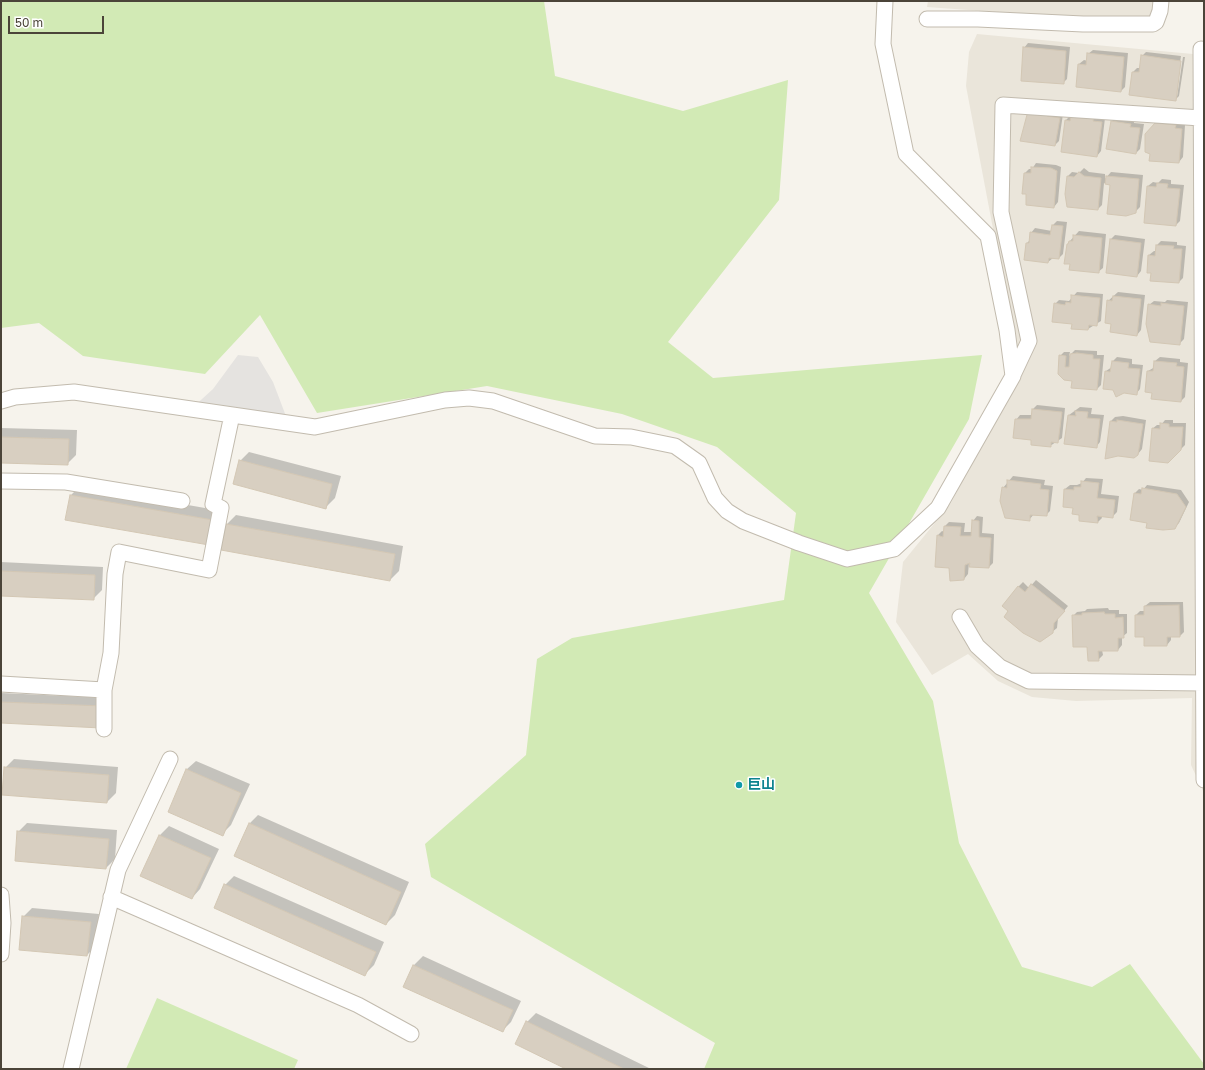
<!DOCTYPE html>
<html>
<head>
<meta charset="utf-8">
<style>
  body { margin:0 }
  #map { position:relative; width:1205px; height:1070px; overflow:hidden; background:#f6f3ec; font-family:"Golos Text",sans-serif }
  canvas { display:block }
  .frame { position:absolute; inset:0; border:2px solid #4b4439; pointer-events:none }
  .scale { position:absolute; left:8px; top:16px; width:96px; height:18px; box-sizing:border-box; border:2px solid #4b4439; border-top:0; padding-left:5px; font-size:12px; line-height:14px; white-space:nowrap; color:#4b4439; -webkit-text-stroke:3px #fff; paint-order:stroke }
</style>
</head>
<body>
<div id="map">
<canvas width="1205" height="1070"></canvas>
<div class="frame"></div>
<div class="scale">50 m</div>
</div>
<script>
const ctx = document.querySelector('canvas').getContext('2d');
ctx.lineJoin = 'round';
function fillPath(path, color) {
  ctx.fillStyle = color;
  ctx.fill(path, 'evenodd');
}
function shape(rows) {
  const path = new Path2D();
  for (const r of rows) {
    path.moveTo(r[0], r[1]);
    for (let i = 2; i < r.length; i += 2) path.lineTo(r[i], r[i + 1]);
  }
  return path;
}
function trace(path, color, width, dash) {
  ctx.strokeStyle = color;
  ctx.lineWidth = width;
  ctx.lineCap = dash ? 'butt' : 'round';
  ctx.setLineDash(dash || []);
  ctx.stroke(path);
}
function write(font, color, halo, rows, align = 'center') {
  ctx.font = font + ' "Golos Text","Noto Sans SC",sans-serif';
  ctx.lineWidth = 3;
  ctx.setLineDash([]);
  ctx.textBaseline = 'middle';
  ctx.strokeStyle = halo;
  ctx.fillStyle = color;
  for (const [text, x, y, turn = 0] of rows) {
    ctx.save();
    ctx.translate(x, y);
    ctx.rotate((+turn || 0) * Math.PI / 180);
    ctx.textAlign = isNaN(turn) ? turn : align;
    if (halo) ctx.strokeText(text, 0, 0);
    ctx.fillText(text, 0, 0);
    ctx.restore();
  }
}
fillPath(shape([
  [928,1,1163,1,1162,24,927,7],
  [977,34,1193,54,1204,58,1204,793,1191,765,1192,698,1076,701,1032,697,998,681,968,654,932,675,896,622,903,562,951,503,987,433,1010,374,1011,324,966,86,969,52]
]), '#eae5da');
fillPath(shape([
  [1,1,544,1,555,76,683,111,788,80,779,200,668,342,713,378,982,355,969,419,869,593,933,701,959,843,1022,967,1092,987,1130,964,1204,1064,1204,1069,704,1069,715,1043,431,877,425,844,526,755,537,659,572,638,784,600,796,513,717,447,622,414,487,386,317,413,260,315,205,374,83,356,39,323,1,328],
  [157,998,298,1060,294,1069,126,1069]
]), '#d2eab5');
fillPath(shape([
  [238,355,258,357,273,382,289,424,191,409,213,389]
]), '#e5e3e0');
fillPath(shape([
  [1028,43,1070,47,1067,79,1063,83,1024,48],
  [1093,50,1128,53,1125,87,1121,91,1079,64,1084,60,1088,61,1088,54],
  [1146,52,1181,56,1175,97,1177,97,1183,57,1185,57,1179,96,1175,100,1133,72,1137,68,1140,68,1142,56],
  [1033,107,1063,114,1059,141,1055,145],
  [1070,116,1105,118,1101,151,1097,156,1066,120],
  [1116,117,1134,120,1134,123,1144,124,1140,149,1136,153,1112,121],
  [1160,120,1179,121,1179,124,1185,125,1183,157,1179,162,1155,124],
  [1036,163,1056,165,1061,167,1058,202,1054,207,1028,193,1025,173,1029,169,1032,169],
  [1084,168,1089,172,1105,174,1105,179,1111,172,1143,175,1140,207,1135,212,1111,184,1104,183,1102,205,1098,209,1068,176,1072,172,1079,173],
  [1162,179,1171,180,1171,184,1184,185,1180,221,1176,225,1148,186,1153,182,1158,183],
  [1057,221,1067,222,1063,254,1059,258,1053,258,1048,262,1027,243,1030,240,1031,233,1035,228,1052,231,1053,225],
  [1079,231,1106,234,1103,268,1098,272,1071,263,1070,241],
  [1115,235,1145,239,1141,271,1137,276,1111,239],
  [1161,241,1177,242,1177,245,1186,246,1183,278,1179,282,1149,255,1154,251,1156,251,1157,245],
  [1077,292,1103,294,1101,321,1088,329,1073,323,1055,304,1059,300,1069,301],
  [1118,292,1145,295,1141,330,1137,335,1112,323,1108,301],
  [1167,300,1188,302,1184,339,1179,344,1149,305,1154,301,1165,302],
  [1075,350,1097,351,1097,355,1104,355,1101,385,1097,389,1073,380,1064,379,1060,356,1064,352,1070,352,1069,356],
  [1117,357,1132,359,1132,364,1143,365,1140,389,1136,394,1106,371,1112,367,1113,361],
  [1160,357,1180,359,1180,362,1188,363,1185,397,1181,401,1153,392,1148,371,1155,367,1155,361],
  [1037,405,1065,408,1062,438,1050,446,1032,439,1016,420,1020,415,1032,415,1033,409],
  [1080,407,1092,408,1091,414,1104,415,1100,442,1096,447,1069,415],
  [1123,416,1146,420,1142,449,1138,454,1111,421,1115,417],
  [1165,420,1173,420,1173,423,1186,423,1185,445,1168,462,1152,429,1157,425,1161,425],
  [1,428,77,430,76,455,67,464,1,462],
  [249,452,341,476,335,498,326,507,240,461],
  [1013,476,1045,480,1044,485,1053,486,1050,511,1046,515,1034,514,1029,520,1003,488],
  [1086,478,1103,479,1101,494,1119,496,1117,512,1112,517,1101,515,1102,518,1098,522,1080,514,1074,507,1064,506,1065,489,1070,485,1077,485,1082,483],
  [1147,485,1181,490,1189,502,1179,523,1174,528,1148,522,1135,493,1139,489,1143,490],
  [80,486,222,511,217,535,71,495],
  [236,515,403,546,399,571,390,580,222,549,227,524],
  [977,516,983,517,982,533,994,534,993,563,989,567,972,561,969,562,968,574,964,579,951,580,950,567,938,535,942,531,945,532,945,526,949,522,965,523,964,532,973,532,973,521],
  [1,562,103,567,102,590,93,599,1,595],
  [1036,580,1068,606,1058,618,1057,628,1052,632,1010,611,1018,587,1023,582,1029,588],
  [1150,602,1183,602,1184,632,1180,636,1171,636,1171,640,1167,645,1145,636,1136,615,1140,611,1145,611,1145,606],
  [1108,608,1109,610,1119,610,1119,614,1127,614,1127,633,1122,637,1122,645,1118,650,1102,650,1103,655,1098,660,1088,646,1073,616,1077,612,1085,611,1087,609],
  [1,693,111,698,110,718,1,722],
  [14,759,118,767,116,793,107,802,5,768],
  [196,761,250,784,231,825,222,834,169,811,187,769],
  [258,815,409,882,395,915,386,924,249,824],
  [27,823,117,830,115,859,106,868,18,832],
  [169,826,219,849,200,889,192,898,141,876,160,835],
  [234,876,384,942,374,965,365,974,225,885],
  [32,908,99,914,96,946,87,955,23,917],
  [423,956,521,1001,511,1022,502,1031,404,986,414,965],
  [536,1013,651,1069,568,1069,527,1022]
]), '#0003');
const building = shape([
  [1023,47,1066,51,1064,84,1021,81,1023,47],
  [1087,53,1124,57,1121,92,1076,87,1078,64,1086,65,1087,53],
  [1141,55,1181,61,1176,101,1129,95,1132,72,1139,72,1141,55],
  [1028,111,1046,112,1047,116,1060,118,1055,146,1020,141,1028,111],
  [1071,114,1094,117,1093,121,1102,122,1097,157,1061,152,1065,120,1070,121,1071,114],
  [1111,121,1131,124,1130,127,1140,128,1136,154,1106,149,1111,121],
  [1155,123,1176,125,1175,128,1182,129,1179,163,1149,161,1150,154,1145,152,1145,134,1155,123],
  [1031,167,1051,168,1057,171,1054,208,1026,205,1026,194,1022,194,1024,173,1031,173,1031,167],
  [1079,172,1084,176,1101,178,1098,210,1067,207,1065,194,1067,176,1074,177,1079,172],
  [1106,176,1139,179,1136,213,1126,216,1107,214,1110,185,1105,184,1106,176],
  [1157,183,1168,184,1167,188,1180,189,1176,226,1144,223,1147,186,1156,187,1157,183],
  [1052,225,1063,226,1059,259,1049,258,1048,263,1024,260,1026,243,1029,243,1030,232,1050,235,1052,225],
  [1073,235,1102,238,1099,273,1069,270,1070,264,1064,264,1067,244,1068,244,1069,241,1073,241,1073,235],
  [1110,239,1141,243,1137,277,1106,273,1110,239],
  [1156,245,1174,246,1173,249,1182,249,1179,283,1150,281,1151,273,1147,273,1148,255,1155,256,1156,245],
  [1071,295,1100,298,1097,326,1089,325,1088,330,1071,329,1072,324,1052,322,1054,303,1065,305,1066,302,1071,303,1071,295],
  [1113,296,1141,299,1137,336,1110,332,1111,324,1105,323,1107,300,1112,301,1113,296],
  [1161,303,1184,306,1180,345,1150,342,1146,324,1148,304,1161,306,1161,303],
  [1077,353,1093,355,1093,359,1100,359,1097,390,1071,388,1072,381,1064,380,1058,374,1059,355,1066,356,1065,367,1069,367,1070,354,1077,353],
  [1112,361,1129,363,1128,368,1140,369,1137,395,1124,393,1116,397,1113,390,1103,389,1105,371,1110,372,1112,361],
  [1154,361,1177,363,1176,366,1184,367,1181,402,1151,399,1152,393,1145,392,1147,371,1153,371,1154,361],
  [1032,409,1062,412,1058,443,1051,442,1051,447,1031,445,1031,440,1013,438,1015,419,1031,419,1032,409],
  [1075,411,1088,412,1087,418,1100,419,1097,448,1064,444,1068,415,1076,416,1075,411],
  [1117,420,1143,424,1138,455,1134,458,1118,456,1105,459,1110,421,1117,422,1117,420],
  [1160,423,1169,424,1169,427,1183,427,1181,450,1168,463,1149,461,1152,428,1160,429,1160,423],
  [1,437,69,439,68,465,1,463,1,437],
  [239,460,332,484,326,509,233,484,239,460],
  [1007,480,1041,484,1040,489,1049,490,1047,516,1030,515,1030,521,1005,518,1000,501,1002,487,1007,488,1007,480],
  [1081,481,1099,483,1097,498,1115,500,1113,518,1097,516,1098,523,1079,521,1079,515,1072,514,1073,508,1063,507,1064,489,1074,490,1074,487,1081,487,1081,481],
  [1142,488,1177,494,1186,507,1175,529,1163,530,1146,528,1147,523,1130,520,1134,493,1141,494,1142,488],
  [70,495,213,520,209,545,65,520,70,495],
  [972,520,979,521,979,537,991,538,989,568,969,567,970,563,965,565,964,580,950,581,949,568,935,567,937,535,943,537,944,526,961,527,960,536,971,536,972,520],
  [226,524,395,554,390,581,221,550,226,524],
  [1,571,95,575,94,600,1,596,1,571],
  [1031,584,1065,611,1054,623,1053,633,1040,642,1023,633,1004,617,1008,611,1002,606,1018,586,1025,592,1031,584],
  [1179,605,1180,637,1167,637,1167,646,1144,646,1144,637,1135,637,1135,615,1144,615,1144,606,1179,605],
  [1104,612,1105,614,1115,614,1115,618,1123,617,1124,638,1118,638,1118,651,1098,651,1099,661,1088,661,1087,647,1073,647,1072,615,1082,615,1082,613,1104,612],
  [1,702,103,706,101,728,1,723,1,702],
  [4,767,109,775,107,803,2,795,4,767],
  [186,769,241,793,223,836,168,812,186,769],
  [249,823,401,892,386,925,234,856,249,823],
  [17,831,109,839,106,869,15,861,17,831],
  [159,835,211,858,192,899,140,876,159,835],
  [224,884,376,952,365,976,214,908,224,884],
  [22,916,91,922,87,956,19,950,22,916],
  [413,965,513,1010,503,1032,403,987,413,965],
  [526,1021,624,1069,566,1069,515,1044,526,1021]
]);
fillPath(building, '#d8cfc1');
trace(building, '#d3c7b4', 1);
const minor = shape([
  [927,19,978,19,1083,24,1153,24,1156,22,1160,11,1161,1],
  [1201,49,1204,780],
  [1013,375,1029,341,1001,212,1003,105,1201,118],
  [1,401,15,397,74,392,315,427,445,400,469,398,493,401,595,436,631,437,675,446,699,463,715,498,727,511,743,521,799,543,847,559,894,549,938,508,1013,376,1007,330,988,236,906,154,883,44,885,1],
  [1,481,66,482,182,501],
  [960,617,977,646,1000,667,1029,681,1203,683],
  [1,684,104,690],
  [104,729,104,690,111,653,115,574,119,552,209,570,221,508,213,504,232,415],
  [1,895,3,923,1,954],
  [111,897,358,1005,411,1034],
  [71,1069,118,870,170,759]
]);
trace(minor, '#c2bbae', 17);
trace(minor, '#fff', 15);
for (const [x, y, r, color] of [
  [739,785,4,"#0f9aa8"]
]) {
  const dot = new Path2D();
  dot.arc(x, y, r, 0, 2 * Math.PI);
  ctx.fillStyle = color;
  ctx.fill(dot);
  trace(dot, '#fff', 1.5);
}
write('bold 14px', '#0d838f', '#fff', [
  ["巨山",747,785]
], 'left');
</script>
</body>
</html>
